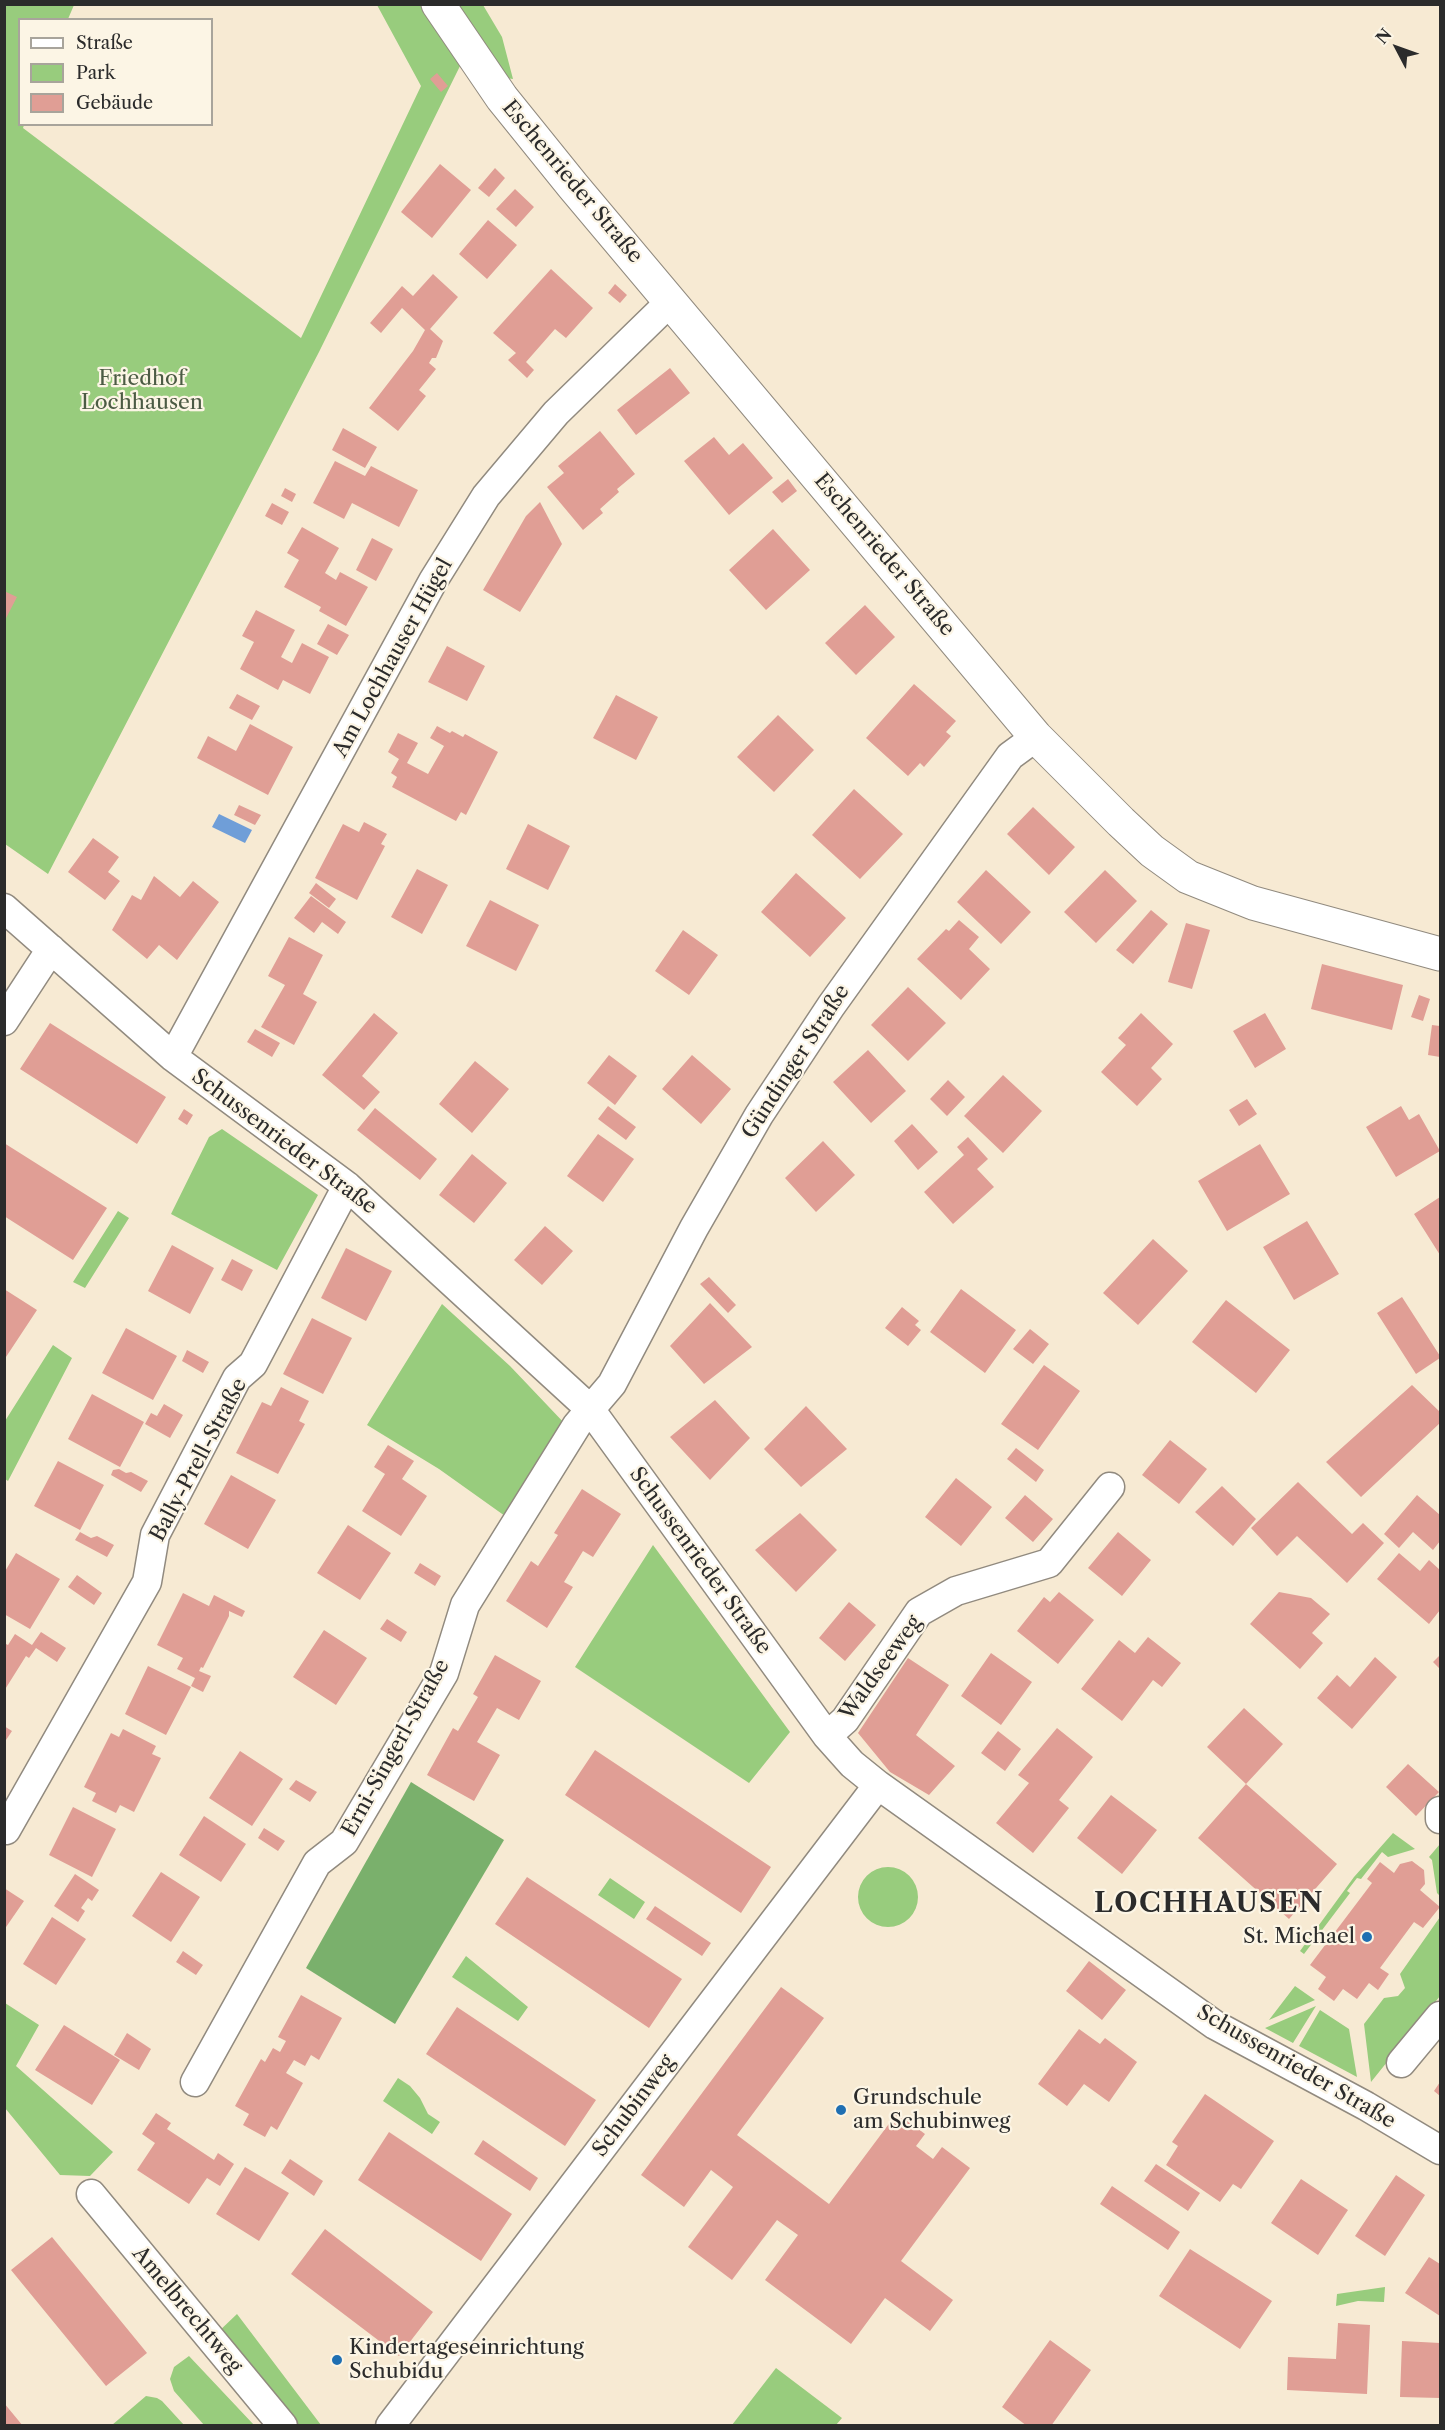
<!DOCTYPE html>
<html>
<head>
<meta charset="utf-8">
<style>
  body { margin:0 }
  #map { position:relative; width:1445px; height:2430px; overflow:hidden; background:#f7ead3; font-family:"Libre Caslon Text",serif }
  canvas { display:block }
  .frame { position:absolute; inset:0; border:6px solid #2b2b2b; pointer-events:none }
  .legend { position:absolute; left:18px; top:18px; width:195px; height:108px; box-sizing:border-box; background:#fcf5e5; border:2px solid #a8a49b; margin:0; padding:8px 10px; list-style:none; font-size:18px; color:#2b2b2b }
  .legend li { display:flex; align-items:center; gap:12px; height:30px }
  .legend b { width:30px; border:2px solid #a8a49b }
  .north { position:absolute; left:1367px; top:18px; width:60px; height:60px; -webkit-text-stroke:4px #fcf5e5; paint-order:stroke; rotate:311deg; font-size:16px; font-weight:700; line-height:24px; text-align:center; color:#2b2b2b }
  .north::after { content:''; display:block; margin:auto; width:21px; height:27px; background:#2b2b2b; clip-path:polygon(50% 0,100% 100%,50% 72%,0 100%) }
</style>
</head>
<body>
<div id="map">
<canvas width="1445" height="2430"></canvas>
<div class="frame"></div>
<ul class="legend">
<li><b style="height:8px;background:#fff"></b>Straße</li>
<li><b style="height:16px;background:#98cc7d"></b>Park</li>
<li><b style="height:16px;background:#e09e95"></b>Gebäude</li>
</ul>
<div class="north">N</div>
</div>
<script>
const ctx = document.querySelector('canvas').getContext('2d');
ctx.lineJoin = 'round';
function fillPath(path, color) {
  ctx.fillStyle = color;
  ctx.fill(path, 'evenodd');
}
function shape(rows) {
  const path = new Path2D();
  for (const r of rows) {
    if (r.length === 3) {
      path.moveTo(r[0] + r[2], r[1]);
      path.arc(r[0], r[1], r[2], 0, 2 * Math.PI);
      continue;
    }
    path.moveTo(r[0], r[1]);
    for (let i = 2; i < r.length; i += 2) path.lineTo(r[i], r[i + 1]);
  }
  return path;
}
function trace(path, color, width, dash) {
  ctx.strokeStyle = color;
  ctx.lineWidth = width;
  ctx.lineCap = dash ? 'butt' : 'round';
  ctx.setLineDash(dash || []);
  ctx.stroke(path);
}
function write(font, color, halo, rows, align = 'center') {
  ctx.font = font + ' "Libre Caslon Text",serif';
  ctx.lineWidth = 4.5;
  ctx.setLineDash([]);
  ctx.textBaseline = 'middle';
  ctx.strokeStyle = halo;
  ctx.fillStyle = color;
  for (const [text, x, y, turn = 0] of rows) {
    ctx.save();
    ctx.translate(x, y);
    ctx.rotate((+turn || 0) * Math.PI / 180);
    ctx.textAlign = isNaN(turn) ? turn : align;
    if (halo) ctx.strokeText(text, 0, 0);
    ctx.fillText(text, 0, 0);
    ctx.restore();
  }
}
fillPath(shape([
  [5,5,74,5,68,19,20,20,20,124,24,125,23,128,301,338,421,86,377,5,422,5,460,66,319,352,48,874,5,844],
  [449,5,483,5,502,37,513,79,498,77],
  [222,1129,318,1195,277,1270,171,1214,209,1137],
  [118,1211,129,1218,85,1288,73,1282],
  [442,1304,510,1366,567,1426,505,1516,439,1469,367,1425],
  [53,1345,72,1358,8,1481,5,1479,5,1421],
  [653,1545,790,1732,749,1783,575,1667],
  [1393,1833,1415,1849,1388,1857,1382,1852,1361,1879,1357,1878,1347,1891,1350,1893,1304,1954,1300,1951,1354,1877],
  [1440,1844,1440,1896,1437,1893,1432,1860,1429,1857],
  [888,1897,30],
  [610,1878,645,1902,634,1919,598,1895],
  [1440,1917,1440,1996,1371,2082,1364,2024,1384,1998,1398,1996,1405,1988,1400,1974],
  [466,1956,528,2007,518,2021,452,1977],
  [1295,1986,1315,2000,1269,2020],
  [5,2003,39,2025,16,2066,113,2152,90,2176,60,2175,5,2108],
  [1316,2006,1293,2043,1265,2028],
  [1320,2010,1349,2029,1357,2077,1299,2046],
  [398,2078,410,2086,420,2098,428,2114,440,2122,432,2134,383,2101],
  [1385,2287,1384,2302,1358,2301,1336,2306,1337,2294],
  [237,2314,321,2425,294,2425,216,2334],
  [189,2356,254,2425,204,2425,174,2391,170,2379,174,2367],
  [776,2368,842,2418,836,2425,732,2425],
  [146,2396,157,2398,162,2401,184,2425,112,2425]
]), '#98cc7d');
fillPath(shape([
  [411,1782,504,1840,395,2024,306,1968]
]), '#7ab06c');
fillPath(shape([
  [219,814,252,830,245,843,212,827]
]), '#6f9ed8');
fillPath(shape([
  [437,73,448,86,441,92,430,79],
  [440,164,471,190,432,238,401,212],
  [495,168,505,178,489,197,478,188],
  [515,189,534,207,516,227,496,209],
  [488,220,517,245,487,279,459,254],
  [551,269,593,308,566,338,555,329,526,362,534,370,527,378,508,360,516,353,493,333],
  [433,274,458,297,430,329,443,341,436,358,432,358,429,363,436,369,419,390,426,396,398,431,369,408,413,351,425,330,402,308,381,333,370,323,402,286,413,296],
  [615,284,627,295,620,303,608,293],
  [670,368,690,393,636,435,617,410],
  [343,428,377,447,365,468,332,450],
  [600,431,635,474,617,489,619,492,600,509,603,513,583,530,547,487,564,473,558,466],
  [714,437,729,455,743,443,773,478,729,515,684,461],
  [335,461,365,476,371,466,418,490,399,527,352,503,344,519,313,503],
  [788,479,797,491,782,503,772,492],
  [285,488,296,494,292,502,281,496],
  [540,502,562,544,520,612,483,590,526,516],
  [272,503,289,512,282,525,265,516],
  [302,527,339,548,325,573,336,580,340,572,368,587,346,626,319,611,321,607,284,587,299,560,287,553],
  [773,529,810,570,766,610,729,570],
  [372,538,393,549,376,581,356,570],
  [4,591,17,597,4,622],
  [865,605,895,637,856,675,825,643],
  [256,610,295,630,281,657,292,663,302,643,329,657,310,694,283,680,278,690,240,669,254,642,242,636],
  [328,624,349,635,337,655,317,644],
  [447,646,485,666,467,701,428,682],
  [914,684,956,721,946,732,951,736,924,767,920,763,908,776,866,738],
  [237,694,260,706,252,720,229,708],
  [616,695,658,717,636,760,593,738],
  [778,715,814,750,774,792,737,757],
  [250,724,293,747,268,795,197,758,208,736,236,751],
  [437,726,450,733,452,731,463,737,465,734,498,752,466,815,461,812,456,821,392,787,397,777,391,773,399,759,388,752,398,733,418,743,407,763,428,774,444,746,430,738],
  [854,789,903,834,860,879,812,835],
  [239,805,261,815,255,825,234,815],
  [1033,807,1075,847,1049,875,1007,834],
  [364,822,387,834,381,844,385,846,357,900,315,878,343,824,359,832],
  [528,824,570,846,548,890,506,869],
  [93,838,119,857,108,872,120,881,105,900,68,872],
  [417,869,448,885,422,934,391,917],
  [986,870,1031,912,1001,944,957,902],
  [1105,870,1137,901,1096,943,1064,912],
  [796,873,846,918,810,957,761,912],
  [154,876,180,897,193,881,219,902,177,960,159,945,147,959,112,930,132,895,141,900],
  [316,883,336,899,329,908,309,893],
  [311,896,346,922,338,934,322,922,314,933,294,918],
  [490,900,539,925,516,971,466,946],
  [1151,910,1168,924,1133,964,1116,950],
  [959,920,979,937,969,949,990,969,961,1000,917,959,946,929,949,931],
  [1186,923,1210,930,1192,989,1168,982],
  [683,930,718,955,689,995,655,971],
  [289,937,323,955,303,994,317,1002,294,1045,261,1027,285,985,268,976],
  [1322,964,1403,985,1392,1030,1311,1009],
  [908,987,946,1023,908,1061,871,1025],
  [1419,995,1430,999,1423,1021,1411,1017],
  [374,1013,398,1033,362,1076,380,1092,364,1110,322,1075],
  [1141,1013,1173,1044,1151,1068,1162,1079,1137,1106,1101,1072,1126,1045,1118,1038],
  [1265,1013,1286,1049,1255,1068,1233,1031],
  [50,1023,166,1097,137,1144,20,1069],
  [1432,1025,1440,1026,1440,1057,1428,1055],
  [255,1029,280,1043,272,1057,247,1042],
  [868,1050,906,1091,871,1123,833,1082],
  [609,1055,637,1076,615,1105,587,1083],
  [692,1055,731,1089,701,1124,662,1089],
  [475,1061,509,1089,472,1133,439,1104],
  [1003,1075,1042,1111,1003,1153,964,1116],
  [948,1080,965,1097,947,1116,930,1099],
  [1247,1099,1257,1114,1239,1126,1229,1110],
  [608,1106,636,1127,626,1140,598,1119],
  [1401,1106,1409,1120,1419,1114,1440,1151,1396,1177,1366,1127],
  [375,1108,437,1159,420,1180,357,1130],
  [184,1109,193,1115,187,1125,178,1119],
  [912,1124,938,1152,918,1170,894,1141],
  [598,1134,634,1159,603,1202,567,1176],
  [968,1137,988,1159,977,1169,994,1187,953,1224,924,1192,964,1155,957,1147],
  [823,1141,855,1175,816,1212,785,1178],
  [4,1143,107,1208,73,1260,4,1216],
  [1260,1144,1290,1194,1227,1231,1198,1181],
  [472,1154,507,1183,474,1223,439,1195],
  [1440,1197,1440,1255,1414,1214],
  [1307,1221,1339,1274,1294,1300,1263,1247],
  [545,1226,573,1251,542,1285,514,1260],
  [1153,1239,1188,1271,1138,1325,1103,1293],
  [172,1245,214,1268,190,1314,148,1291],
  [346,1248,392,1271,366,1321,321,1298],
  [232,1259,253,1270,242,1291,221,1280],
  [709,1277,736,1305,728,1313,700,1284],
  [4,1289,37,1310,4,1360],
  [961,1289,1016,1330,985,1373,930,1332],
  [1402,1297,1440,1356,1440,1358,1416,1374,1377,1313],
  [1226,1300,1290,1350,1256,1393,1192,1342],
  [710,1303,752,1347,704,1384,670,1346],
  [902,1307,919,1321,915,1325,921,1330,908,1346,885,1328],
  [312,1318,352,1338,323,1394,283,1374],
  [126,1328,177,1356,153,1400,102,1373],
  [1030,1329,1049,1344,1033,1364,1013,1349],
  [187,1350,209,1362,203,1373,182,1361],
  [1044,1365,1080,1391,1038,1450,1001,1424],
  [1412,1385,1440,1412,1440,1423,1361,1497,1326,1462],
  [281,1387,309,1401,299,1421,305,1424,278,1474,236,1453,262,1402,271,1406],
  [92,1394,144,1422,120,1467,68,1439],
  [715,1400,750,1438,710,1480,670,1437],
  [164,1404,183,1415,170,1438,145,1424,151,1413,157,1416],
  [806,1406,847,1449,801,1487,764,1449],
  [1170,1440,1207,1469,1179,1504,1142,1475],
  [388,1445,414,1461,402,1479,427,1496,401,1536,362,1511,385,1474,374,1467],
  [1016,1448,1044,1470,1036,1482,1007,1459],
  [58,1461,104,1485,80,1530,34,1506],
  [119,1469,126,1473,131,1472,148,1481,141,1492,111,1475,113,1470],
  [231,1475,276,1500,248,1549,204,1524],
  [956,1478,992,1507,961,1546,925,1517],
  [1298,1482,1352,1534,1363,1523,1384,1543,1347,1583,1297,1536,1277,1556,1251,1528],
  [1222,1486,1256,1519,1233,1546,1195,1512],
  [582,1489,621,1514,593,1557,583,1551,564,1582,573,1587,547,1628,506,1601,531,1561,538,1566,558,1535,554,1533],
  [1025,1495,1053,1519,1033,1542,1005,1518],
  [1417,1495,1440,1515,1440,1541,1433,1550,1413,1532,1399,1548,1384,1534],
  [800,1513,837,1550,796,1592,755,1550],
  [348,1525,391,1553,360,1600,317,1573],
  [80,1532,91,1538,97,1536,114,1545,107,1557,75,1540],
  [1118,1532,1151,1560,1122,1596,1088,1568],
  [16,1553,60,1579,30,1629,4,1614,4,1573],
  [1399,1553,1420,1571,1429,1560,1440,1570,1440,1610,1429,1624,1377,1579],
  [420,1563,441,1576,435,1586,414,1573],
  [77,1575,102,1593,94,1605,68,1587],
  [1059,1592,1094,1620,1058,1664,1017,1631,1044,1597,1050,1602],
  [1279,1592,1311,1598,1330,1614,1312,1633,1323,1643,1300,1669,1250,1624],
  [183,1593,209,1606,214,1595,245,1611,242,1617,229,1611,229,1616,203,1668,201,1667,199,1671,211,1676,203,1692,191,1686,195,1678,177,1669,183,1658,157,1645],
  [849,1602,876,1625,845,1661,819,1638],
  [387,1619,407,1632,401,1642,380,1629],
  [324,1630,367,1658,336,1705,293,1677],
  [41,1632,66,1648,57,1662,36,1648,29,1658,26,1656,4,1691,4,1643,8,1645,15,1634,32,1645],
  [1148,1637,1181,1663,1162,1687,1153,1680,1122,1721,1081,1689,1119,1640,1135,1653],
  [991,1653,1032,1682,1001,1725,961,1696],
  [495,1655,541,1681,519,1720,497,1708,477,1742,500,1755,474,1801,427,1775,453,1728,458,1731,478,1697,473,1694],
  [1440,1655,1440,1669,1433,1662],
  [1375,1657,1397,1677,1352,1729,1317,1698,1337,1675,1350,1687],
  [908,1658,949,1685,916,1735,955,1766,929,1795,890,1772,858,1733],
  [148,1666,191,1687,166,1735,125,1714],
  [1244,1708,1283,1744,1246,1784,1207,1747],
  [4,1726,12,1731,4,1743],
  [1057,1728,1093,1757,1059,1800,1069,1808,1033,1853,996,1823,1029,1783,1018,1775],
  [123,1729,156,1746,152,1754,161,1758,134,1812,120,1805,116,1813,92,1801,96,1793,84,1787,111,1733,119,1737],
  [998,1731,1021,1749,1005,1771,981,1753],
  [595,1750,771,1867,741,1913,565,1795],
  [240,1751,283,1779,252,1826,209,1798],
  [1408,1764,1439,1792,1416,1816,1386,1787],
  [296,1780,317,1792,310,1802,289,1789],
  [1246,1784,1337,1864,1289,1919,1198,1838],
  [1111,1795,1157,1830,1122,1874,1077,1838],
  [73,1807,116,1829,92,1877,49,1855],
  [204,1816,246,1844,221,1882,179,1855],
  [264,1828,285,1841,278,1851,258,1838],
  [1412,1861,1424,1870,1425,1884,1420,1890,1440,1907,1423,1928,1414,1922,1380,1968,1389,1974,1378,1990,1369,1983,1357,1999,1343,1989,1334,2001,1318,1989,1326,1977,1310,1965,1372,1883,1367,1879,1380,1862,1394,1873,1400,1864],
  [161,1872,200,1897,171,1942,132,1916],
  [75,1874,99,1890,92,1901,88,1898,81,1908,85,1911,78,1922,54,1906],
  [527,1877,682,1979,649,2028,495,1924],
  [4,1888,24,1901,4,1930],
  [655,1906,711,1943,702,1956,646,1919],
  [52,1917,86,1939,56,1985,23,1964],
  [183,1951,203,1965,196,1975,176,1962],
  [1089,1961,1126,1990,1102,2020,1066,1991],
  [781,1987,824,2018,737,2135,829,2204,897,2113,925,2134,916,2146,933,2159,942,2147,970,2168,901,2261,953,2300,930,2331,885,2298,851,2344,765,2280,798,2235,777,2220,732,2280,688,2247,733,2187,711,2170,684,2207,641,2175],
  [301,1995,342,2018,319,2060,311,2055,305,2066,294,2060,286,2073,303,2083,277,2130,271,2126,265,2137,243,2125,249,2114,235,2106,261,2059,265,2062,273,2048,280,2052,286,2041,278,2037],
  [457,2007,596,2100,565,2146,426,2054],
  [64,2025,120,2060,92,2105,35,2070],
  [1079,2029,1100,2044,1105,2038,1137,2062,1109,2102,1084,2084,1067,2106,1038,2084],
  [127,2033,151,2049,139,2070,114,2055],
  [1440,2082,1440,2096,1434,2091],
  [1205,2094,1274,2141,1241,2189,1233,2184,1220,2202,1166,2165,1178,2146,1172,2142],
  [156,2113,171,2123,167,2129,214,2160,218,2153,234,2164,220,2186,207,2178,189,2204,137,2170,155,2143,142,2134],
  [389,2132,512,2214,481,2261,358,2180],
  [483,2140,538,2178,530,2191,474,2154],
  [290,2159,323,2181,314,2196,281,2173],
  [1156,2164,1200,2193,1188,2211,1144,2181],
  [245,2167,289,2193,259,2241,216,2214],
  [1396,2175,1425,2195,1385,2256,1355,2236],
  [1301,2179,1348,2210,1318,2255,1271,2223],
  [1112,2186,1180,2232,1168,2250,1100,2204],
  [325,2229,433,2312,399,2356,291,2274],
  [52,2237,147,2353,106,2386,11,2270],
  [1190,2249,1272,2301,1240,2349,1159,2296],
  [1429,2257,1440,2264,1440,2316,1405,2293],
  [1338,2323,1370,2325,1367,2394,1287,2390,1288,2357,1336,2359],
  [1050,2340,1091,2370,1051,2426,1027,2426,1002,2407],
  [1402,2341,1440,2343,1440,2398,1400,2397],
  [4,2403,23,2426,4,2426]
]), '#e09e95');
const minor = shape([
  [4,908,173,1057,347,1186,590,1409,827,1736,852,1764,878,1785,1215,2025,1366,2106,1440,2150],
  [4,1021,51,949],
  [173,1057,433,581,486,496,556,413,671,301],
  [827,1736,845,1720,919,1612,956,1591,1049,1563,1110,1487],
  [1440,1811,1440,1819],
  [6,1830,147,1582,155,1535,237,1378,253,1364,347,1186],
  [1401,2063,1440,2016],
  [195,2082,317,1863,344,1842,444,1673,465,1605,577,1425,612,1384,694,1228,759,1115,831,1006,1010,756,1036,737],
  [91,2194,283,2426],
  [390,2426,878,1785]
]);
const tertiary = shape([
  [438,4,502,98,573,186,1036,737,1121,822,1152,851,1188,877,1253,903,1440,954]
]);
trace(minor, '#918a7f', 31);
trace(tertiary, '#918a7f', 35);
trace(minor, '#fff', 28);
trace(tertiary, '#fff', 33);
for (const [x, y, r, color] of [
  [1367,1937,6,"#1f6fb2"],
  [841,2110,6,"#1f6fb2"],
  [337,2360,6,"#1f6fb2"]
]) {
  const dot = new Path2D();
  dot.arc(x, y, r, 0, 2 * Math.PI);
  ctx.fillStyle = color;
  ctx.fill(dot);
  trace(dot, '#fcf5e5', 2);
}
write('21px', '#2b2b2b', '#fcf5e5', [
  ["Eschenrieder Straße",572,182,50],
  ["Eschenrieder Straße",884,555,50],
  ["Am Lochhauser Hügel",393,658,-61],
  ["Gündinger Straße",796,1062,-57],
  ["Schussenrieder Straße",284,1142,37],
  ["Bally-Prell-Straße",199,1460,-62],
  ["Schussenrieder Straße",700,1561,54],
  ["Waldseeweg",881,1668,-54],
  ["Erni-Singerl-Straße",396,1748,-61],
  ["Schussenrieder Straße",1296,2067,30],
  ["Schubinweg",634,2106,-53],
  ["Amelbrechtweg",187,2310,50]
]);
write('21px', '#4c5b44', '#fcf5e5', [
  ["Friedhof",142,379],
  ["Lochhausen",142,403]
]);
write('21px', '#2b2b2b', '#fcf5e5', [
  ["St. Michael",1355,1937,"right"],
  ["Grundschule",853,2098],
  ["am Schubinweg",853,2122],
  ["Kindertageseinrichtung",349,2348],
  ["Schubidu",349,2372]
], 'left');
ctx.letterSpacing = '1.5px';
write('bold 27px', '#2b2b2b', '#fcf5e5', [
  ["LOCHHAUSEN",1209,1904]
]);
ctx.letterSpacing = '0px';
</script>
</body>
</html>
